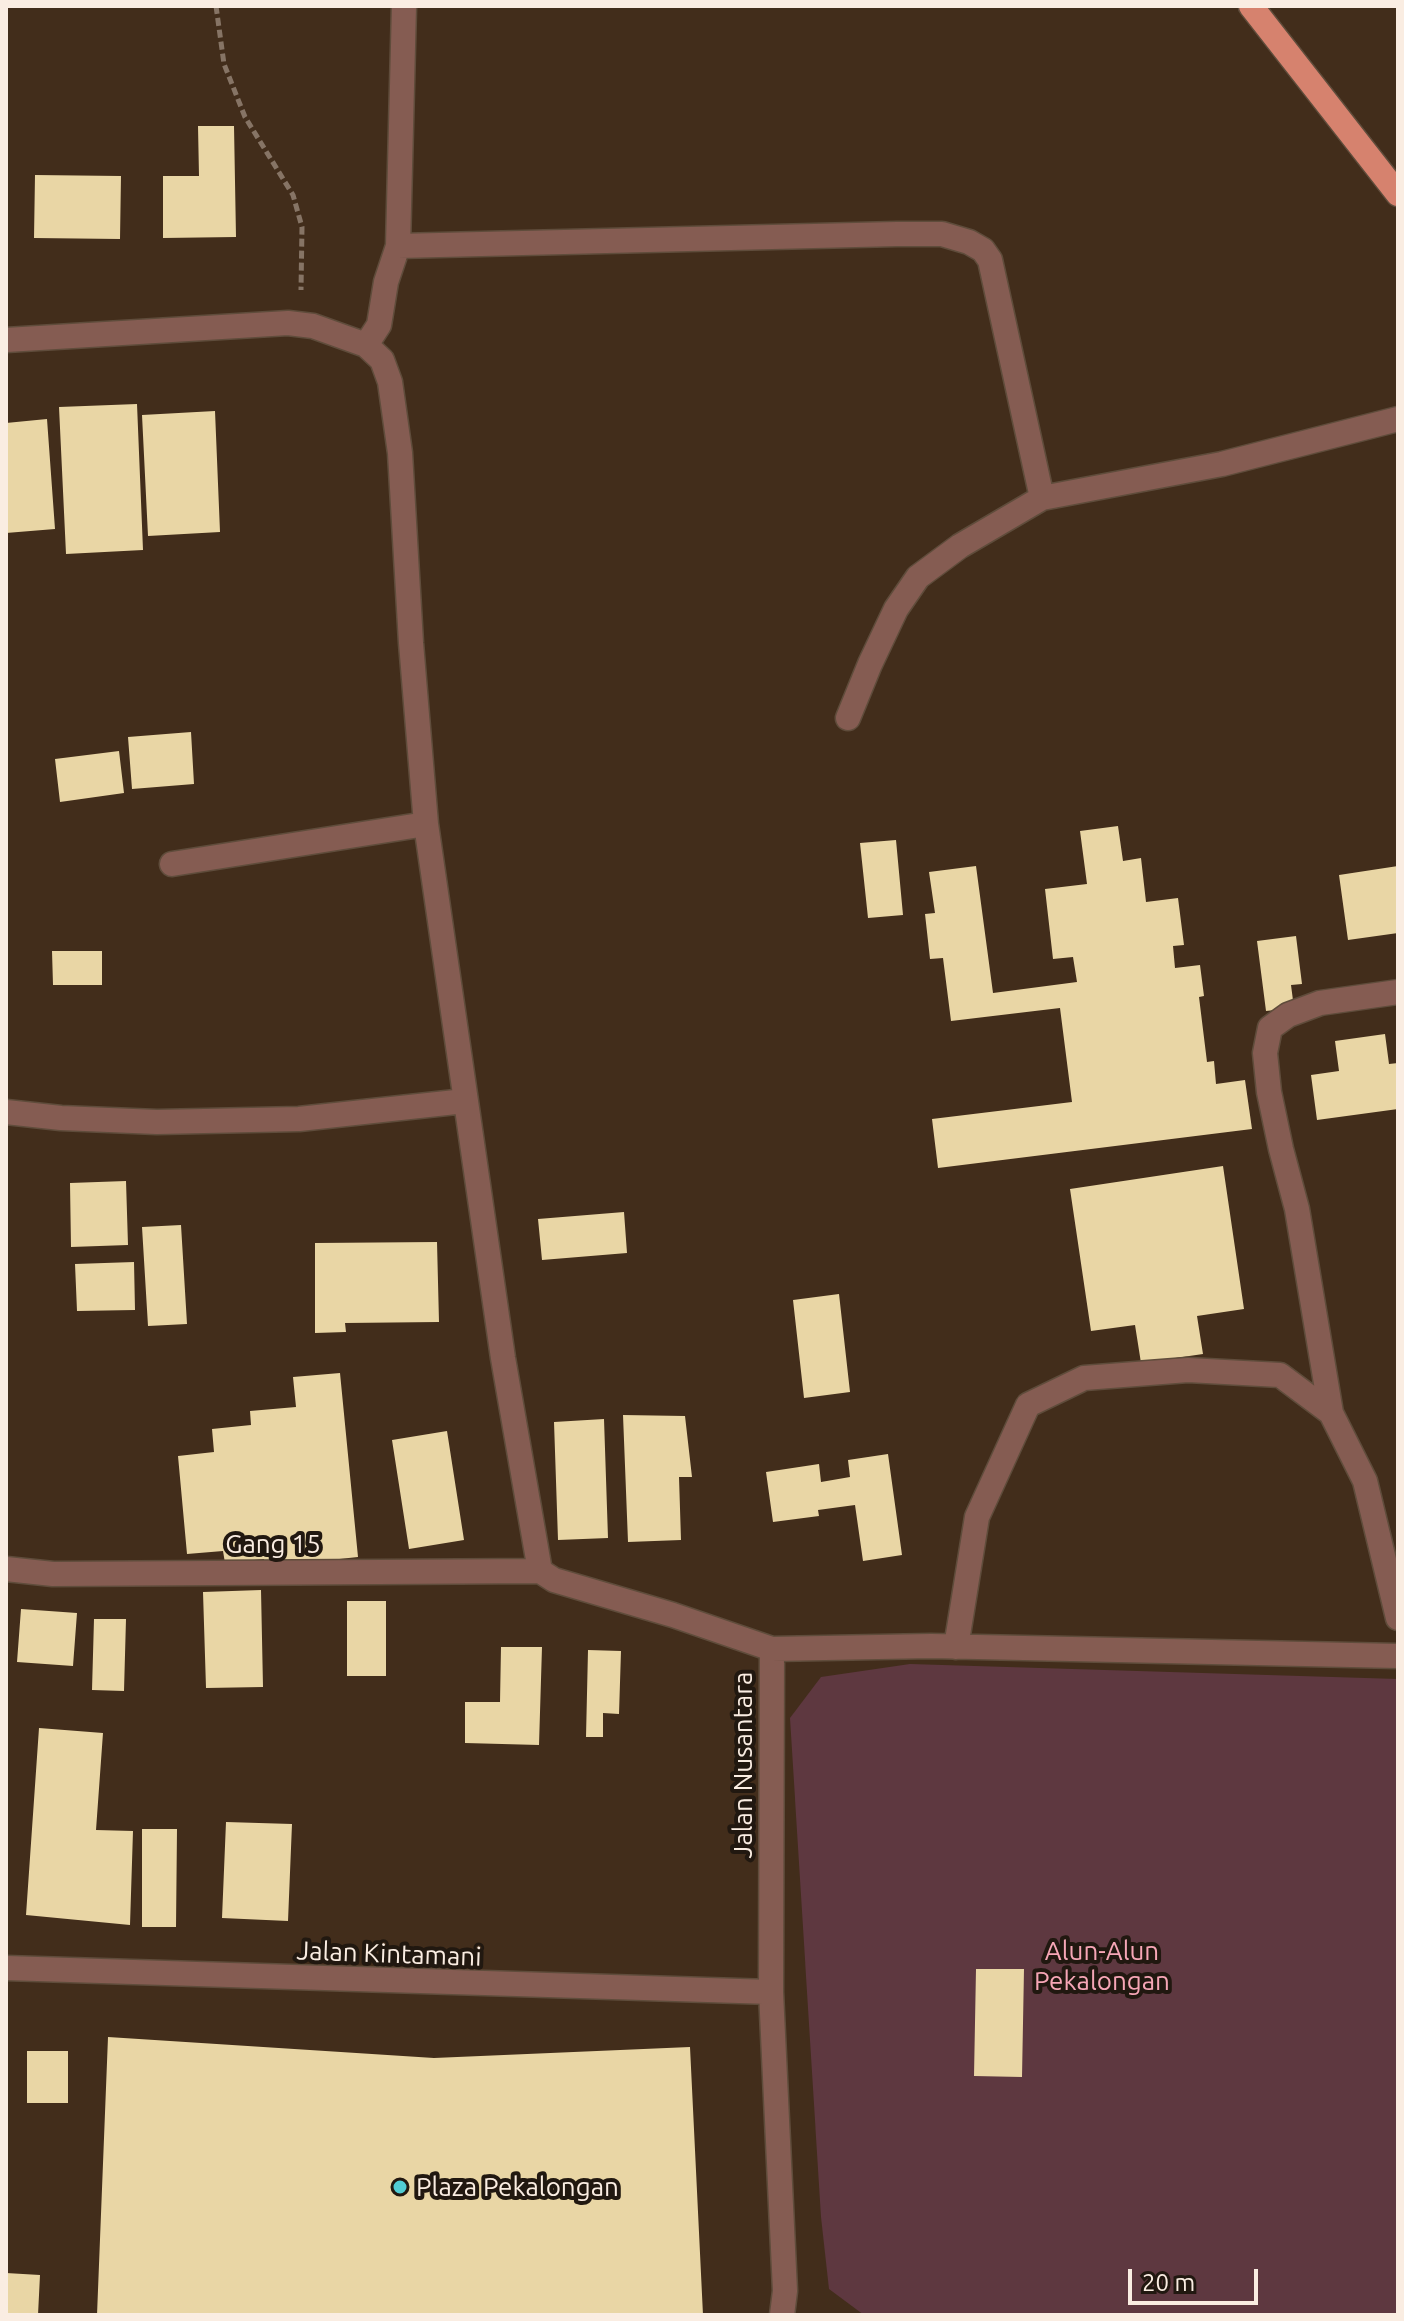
<!DOCTYPE html>
<html>
<head>
<meta charset="utf-8">
<style>
  body { margin:0 }
  #map { position:relative; width:1404px; height:2321px; overflow:hidden; background:#422d1b; font-family:Ubuntu,sans-serif }
  canvas { display:block }
  .frame { position:absolute; inset:0; border:8px solid #faede2; pointer-events:none }
  .scale { position:absolute; left:1128px; top:2269px; width:130px; height:36px; box-sizing:border-box; border:4px solid #faede2; border-top:0; padding-left:10px; font-size:24px; line-height:28px; white-space:nowrap; color:#faede2; -webkit-text-stroke:6px #211810; paint-order:stroke }
</style>
</head>
<body>
<div id="map">
<canvas width="1404" height="2321"></canvas>
<div class="frame"></div>
<div class="scale">20 m</div>
</div>
<script>
const ctx = document.querySelector('canvas').getContext('2d');
ctx.lineJoin = 'round';
function fillPath(path, color) {
  ctx.fillStyle = color;
  ctx.fill(path, 'evenodd');
}
function shape(rows) {
  const path = new Path2D();
  for (const r of rows) {
    path.moveTo(r[0], r[1]);
    for (let i = 2; i < r.length; i += 2) path.lineTo(r[i], r[i + 1]);
  }
  return path;
}
function trace(path, color, width, dash) {
  ctx.strokeStyle = color;
  ctx.lineWidth = width;
  ctx.lineCap = dash ? 'butt' : 'round';
  ctx.setLineDash(dash || []);
  ctx.stroke(path);
}
function write(font, color, halo, rows, align = 'center') {
  ctx.font = font + ' Ubuntu,sans-serif';
  ctx.lineWidth = 8;
  ctx.setLineDash([]);
  ctx.textBaseline = 'middle';
  ctx.strokeStyle = halo;
  ctx.fillStyle = color;
  for (const [text, x, y, turn = 0] of rows) {
    ctx.save();
    ctx.translate(x, y);
    ctx.rotate((+turn || 0) * Math.PI / 180);
    ctx.textAlign = isNaN(turn) ? turn : align;
    if (halo) ctx.strokeText(text, 0, 0);
    ctx.fillText(text, 0, 0);
    ctx.restore();
  }
}
fillPath(shape([
  [910,1664,1398,1679,1398,2315,864,2315,829,2289,821,2217,790,1718,821,1677]
]), '#5e3840');
fillPath(shape([
  [198,126,234,126,236,237,163,238,163,176,199,176],
  [35,175,121,176,120,239,34,238],
  [137,404,143,550,66,554,59,407],
  [215,411,220,532,148,536,142,415],
  [47,419,55,529,6,533,6,423],
  [191,732,194,784,132,789,128,737],
  [119,751,124,793,60,802,55,759],
  [1118,826,1123,861,1141,858,1146,902,1178,898,1184,945,1173,946,1175,968,1200,965,1204,996,1199,997,1207,1062,1214,1061,1216,1084,1245,1080,1252,1129,938,1168,932,1119,1072,1102,1060,1008,951,1021,943,958,930,959,925,914,935,913,929,872,976,866,993,993,1077,982,1073,957,1053,959,1045,889,1087,884,1080,831],
  [896,840,903,915,868,918,860,843],
  [1398,866,1398,933,1348,940,1339,875],
  [1296,936,1302,984,1291,985,1294,1008,1266,1011,1257,941],
  [52,951,102,951,102,985,53,985],
  [1385,1034,1389,1064,1398,1063,1398,1109,1317,1120,1311,1075,1339,1071,1335,1041],
  [1223,1166,1244,1309,1197,1316,1203,1354,1141,1363,1135,1325,1091,1331,1070,1189],
  [126,1181,128,1245,71,1247,70,1183],
  [624,1212,627,1253,542,1260,538,1219],
  [181,1225,187,1324,148,1326,142,1227],
  [437,1242,439,1322,345,1323,346,1332,315,1333,315,1243],
  [134,1262,135,1310,77,1311,75,1264],
  [839,1294,850,1392,804,1398,793,1300],
  [340,1373,358,1557,265,1567,264,1559,225,1563,223,1551,187,1554,178,1456,214,1452,212,1429,251,1425,250,1411,296,1407,293,1377],
  [623,1415,685,1416,692,1477,679,1477,681,1540,628,1542],
  [604,1419,608,1538,558,1540,554,1422],
  [447,1431,464,1540,409,1549,392,1440],
  [888,1454,902,1555,863,1561,855,1505,818,1510,819,1516,773,1522,766,1472,819,1464,821,1482,850,1477,848,1460],
  [261,1590,263,1687,206,1688,203,1592],
  [347,1601,386,1601,386,1676,347,1676],
  [21,1609,77,1613,73,1666,17,1662],
  [94,1619,126,1619,124,1691,92,1690],
  [501,1647,542,1647,539,1745,465,1743,465,1702,500,1702],
  [588,1650,621,1651,619,1714,603,1713,603,1737,586,1737],
  [39,1728,103,1733,96,1830,133,1831,130,1925,26,1915],
  [226,1822,292,1824,288,1921,222,1918],
  [142,1829,177,1829,176,1927,142,1927],
  [976,1969,1024,1969,1022,2077,974,2076],
  [108,2037,434,2058,690,2047,703,2315,97,2315],
  [27,2051,68,2051,68,2103,27,2103],
  [6,2273,40,2275,38,2315,6,2315]
]), '#e9d6a5');
const minor = shape([
  [404,6,398,246,897,234,942,234,969,242,983,250,990,260,1042,498,1222,464,1398,419],
  [6,340,288,323,313,326,366,345,382,360,390,382,400,453,411,643,426,824,503,1358,540,1571,554,1580,673,1615,772,1649],
  [366,345,379,325,386,282,398,246],
  [848,718,870,664,896,609,918,577,960,546,1042,498],
  [172,864,426,824],
  [6,1112,61,1118,157,1122,299,1119,465,1101],
  [1331,1413,1297,1209,1281,1149,1269,1092,1265,1053,1270,1028,1288,1015,1320,1003,1398,992],
  [6,1569,53,1574,540,1571],
  [956,1647,977,1517,1028,1405,1084,1378,1188,1370,1280,1375,1331,1413,1365,1481,1398,1618],
  [6,1968,771,1992],
  [782,2315,785,2291,771,1992,772,1649,931,1646,1398,1656]
]);
const major = shape([
  [1251,6,1398,194]
]);
trace(minor, '#5f4c3b', 27);
trace(major, '#5f4c3b', 27);
trace(shape([
  [216,6,224,64,245,117,293,195,302,227,301,290]
]), '#867465', 5, [8, 4]);
trace(minor, '#855c52', 24);
trace(major, '#d6826e', 24);
for (const [x, y, r, color] of [
  [400,2187,8,"#51ccd3"]
]) {
  const dot = new Path2D();
  dot.arc(x, y, r, 0, 2 * Math.PI);
  ctx.fillStyle = color;
  ctx.fill(dot);
  trace(dot, '#211810', 3);
}
write('26px', '#faede2', '#211810', [
  ["Gang 15",273,1544],
  ["Jalan Nusantara",743,1765,-90],
  ["Jalan Kintamani",389,1954,2]
]);
write('26px', '#f6a6b6', '#211810', [
  ["Alun-Alun",1102,1951],
  ["Pekalongan",1102,1981]
]);
write('26px', '#faede2', '#211810', [
  ["Plaza Pekalongan",416,2187]
], 'left');
</script>
</body>
</html>
